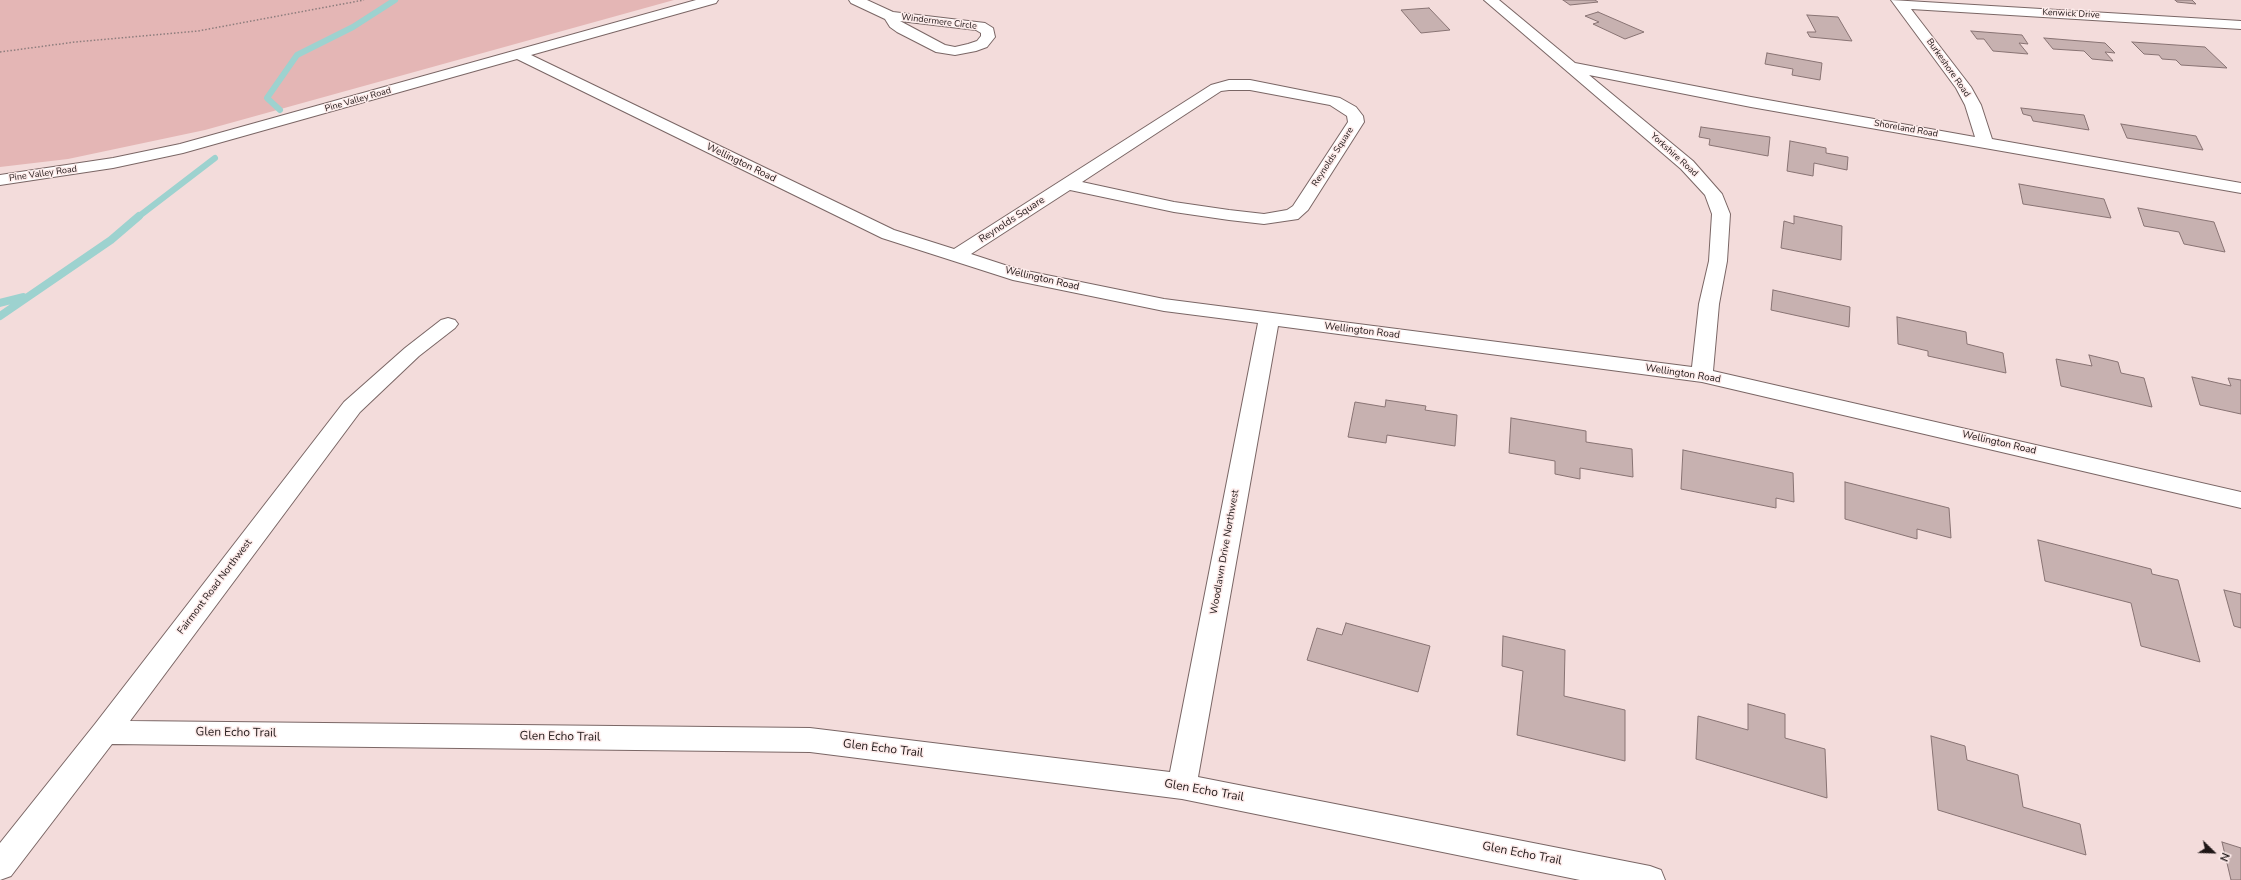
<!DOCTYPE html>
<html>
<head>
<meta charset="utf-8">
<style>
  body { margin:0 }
  #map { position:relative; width:2241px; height:880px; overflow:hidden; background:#f3dcdb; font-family:"Nunito Sans",sans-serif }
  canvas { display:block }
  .north { position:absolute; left:2193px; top:832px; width:40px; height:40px; -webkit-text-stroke:3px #fdebea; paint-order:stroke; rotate:113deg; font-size:11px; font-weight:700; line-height:16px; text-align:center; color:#1e1616 }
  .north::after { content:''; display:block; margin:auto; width:14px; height:18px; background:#1e1616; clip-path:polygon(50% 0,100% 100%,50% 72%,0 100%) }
</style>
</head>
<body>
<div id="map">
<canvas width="2241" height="880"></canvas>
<div class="north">N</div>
</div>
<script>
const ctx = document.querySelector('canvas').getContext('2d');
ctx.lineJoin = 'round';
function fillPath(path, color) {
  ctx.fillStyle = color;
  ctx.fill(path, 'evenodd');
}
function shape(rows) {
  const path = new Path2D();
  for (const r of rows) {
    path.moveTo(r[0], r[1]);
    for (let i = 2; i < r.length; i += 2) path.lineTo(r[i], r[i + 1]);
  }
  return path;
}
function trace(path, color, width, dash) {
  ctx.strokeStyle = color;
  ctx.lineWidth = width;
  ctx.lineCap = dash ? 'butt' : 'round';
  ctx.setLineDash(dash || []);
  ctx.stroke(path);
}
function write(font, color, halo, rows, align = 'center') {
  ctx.font = font + ' "Nunito Sans",sans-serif';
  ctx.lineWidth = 3;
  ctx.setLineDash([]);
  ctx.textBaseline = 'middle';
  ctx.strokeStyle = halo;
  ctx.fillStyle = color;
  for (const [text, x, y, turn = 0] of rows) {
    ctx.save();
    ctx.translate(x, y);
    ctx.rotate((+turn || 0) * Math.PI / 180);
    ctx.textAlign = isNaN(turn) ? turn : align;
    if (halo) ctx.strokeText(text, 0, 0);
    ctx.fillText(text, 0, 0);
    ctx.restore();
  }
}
fillPath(shape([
  [0,0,674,0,205,130,68,159,0,167]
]), '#e4b6b5');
trace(shape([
  [280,110,267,98,297,55,353,27,395,0],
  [138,217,215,158]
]), '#9dd2cf', 6);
trace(shape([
  [0,303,23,297],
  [0,316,111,240,139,216]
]), '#9dd2cf', 8);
const building = shape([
  [1563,0,1595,0,1598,2,1570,5,1563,0],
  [2175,0,2192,0,2196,4,2177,2,2175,0],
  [1429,8,1450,30,1421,33,1401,10,1429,8],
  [1598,12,1644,32,1625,39,1593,24,1599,22,1585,16,1598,12],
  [1807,15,1838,17,1852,41,1810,37,1807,32,1816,32,1807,15],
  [1971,31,2022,35,2028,44,2019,43,2028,54,1993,51,1984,39,1977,39,1971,31],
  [2044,38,2105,43,2115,53,2105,52,2113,61,2092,59,2084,51,2053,49,2044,38],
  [2132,42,2205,47,2227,68,2181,65,2176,60,2162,59,2159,55,2144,54,2132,42],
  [1767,53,1822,63,1820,80,1792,75,1793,69,1765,64,1767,53],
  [2021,108,2084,115,2089,130,2033,121,2031,116,2023,114,2021,108],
  [2121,124,2196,136,2203,150,2127,138,2121,124],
  [1701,127,1770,137,1768,156,1709,145,1710,139,1699,137,1701,127],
  [1790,141,1826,148,1826,153,1848,157,1847,170,1814,163,1813,176,1787,171,1790,141],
  [2019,184,2104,199,2111,218,2023,204,2019,184],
  [2138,208,2214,222,2225,252,2184,244,2179,232,2144,226,2138,208],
  [1794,216,1842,226,1841,260,1781,248,1784,221,1794,224,1794,216],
  [1773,290,1850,307,1849,327,1771,310,1773,290],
  [1897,317,1966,332,1967,344,2003,353,2006,373,1928,356,1928,351,1898,344,1897,317],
  [2089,355,2118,362,2121,373,2144,378,2152,407,2061,386,2056,359,2092,366,2089,355],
  [2192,377,2231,386,2228,378,2241,380,2241,414,2200,405,2192,377],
  [1386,400,1426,406,1425,410,1457,415,1455,446,1387,435,1386,443,1348,437,1355,402,1385,407,1386,400],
  [1511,418,1586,431,1586,442,1632,449,1633,477,1580,468,1580,479,1555,474,1555,461,1509,453,1511,418],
  [1683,450,1793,473,1794,502,1776,498,1776,508,1681,489,1683,450],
  [1845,482,1949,508,1951,538,1917,529,1917,539,1845,519,1845,482],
  [2038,540,2151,569,2152,574,2178,580,2200,662,2141,646,2131,603,2045,581,2038,540],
  [2224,590,2241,594,2241,628,2234,626,2224,590],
  [1346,623,1430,646,1418,692,1307,660,1317,628,1342,635,1346,623],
  [1503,636,1565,650,1564,696,1625,710,1625,761,1517,735,1523,671,1502,666,1503,636],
  [1748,704,1785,714,1785,738,1825,749,1827,798,1696,759,1698,716,1748,730,1748,704],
  [1931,736,1965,746,1967,760,2018,775,2023,807,2080,824,2086,855,1938,810,1931,736],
  [2222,842,2241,848,2241,880,2231,880,2222,842]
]);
fillPath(building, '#c7b1b0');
trace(building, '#887373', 1);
const minor = shape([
  [696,0,718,0,716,3,531,55,894,230,954,249,1211,85,1229,80,1250,80,1340,98,1356,107,1363,116,1364,122,1308,210,1298,219,1264,224,1229,220,1174,212,1070,190,971,254,1017,269,1164,299,1692,367,1699,304,1709,261,1712,214,1705,195,1681,169,1484,0,1499,0,1575,63,1751,97,1975,137,1965,105,1956,88,1891,0,2241,21,2241,29,1911,9,1971,87,1981,105,1992,139,2241,183,2241,193,1751,107,1589,75,1693,161,1722,194,1730,214,1727,261,1719,304,1713,371,2241,492,2241,508,1702,382,1278,326,1198,777,1650,866,1661,870,1665,880,1580,880,1182,799,810,752,112,744,11,876,0,880,0,843,95,724,344,402,405,348,441,320,448,318,455,320,458,324,455,328,419,356,360,412,130,721,810,728,1170,772,1258,323,1164,311,1013,280,882,238,517,59,183,153,113,168,0,185,0,175,113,158,180,144,696,0],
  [1229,90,1250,90,1330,105,1347,116,1348,122,1293,206,1287,210,1264,214,1229,210,1174,202,1082,182,1221,91,1229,90],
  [849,0,867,0,893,12,985,23,993,28,995,37,987,47,976,51,955,55,936,52,897,32,890,27,885,19,851,3,849,0],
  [900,21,976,30,981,33,981,36,977,41,968,44,955,47,945,45,900,21]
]);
trace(minor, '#7a6665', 2);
trace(shape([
  [0,52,75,42,198,31,364,0]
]), '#8d7d7d', 1.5, [1.5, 2]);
fillPath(minor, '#fff');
write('9px', '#1e1616', '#fdebea', [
  ["Kenwick Drive",2071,14,3],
  ["Windermere Circle",939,22,7],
  ["Burkeshore Road",1948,68,55],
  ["Pine Valley Road",358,100,-16],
  ["Shoreland Road",1906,129,10],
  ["Yorkshire Road",1674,155,42],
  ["Reynolds Square",1333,157,-57],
  ["Pine Valley Road",43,174,-8]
]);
write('10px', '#1e1616', '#fdebea', [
  ["Wellington Road",741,163,26],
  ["Reynolds Square",1012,220,-33],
  ["Wellington Road",1042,279,13],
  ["Wellington Road",1362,331,7],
  ["Wellington Road",1683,374,9],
  ["Wellington Road",1999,443,13],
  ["Woodlawn Drive Northwest",1225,552,-80],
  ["Fairmont Road Northwest",215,587,-53]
]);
write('12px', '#1e1616', '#fdebea', [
  ["Glen Echo Trail",236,733,1],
  ["Glen Echo Trail",560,737,1],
  ["Glen Echo Trail",883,749,7],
  ["Glen Echo Trail",1204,791,10],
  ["Glen Echo Trail",1522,854,11]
]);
</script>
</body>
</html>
